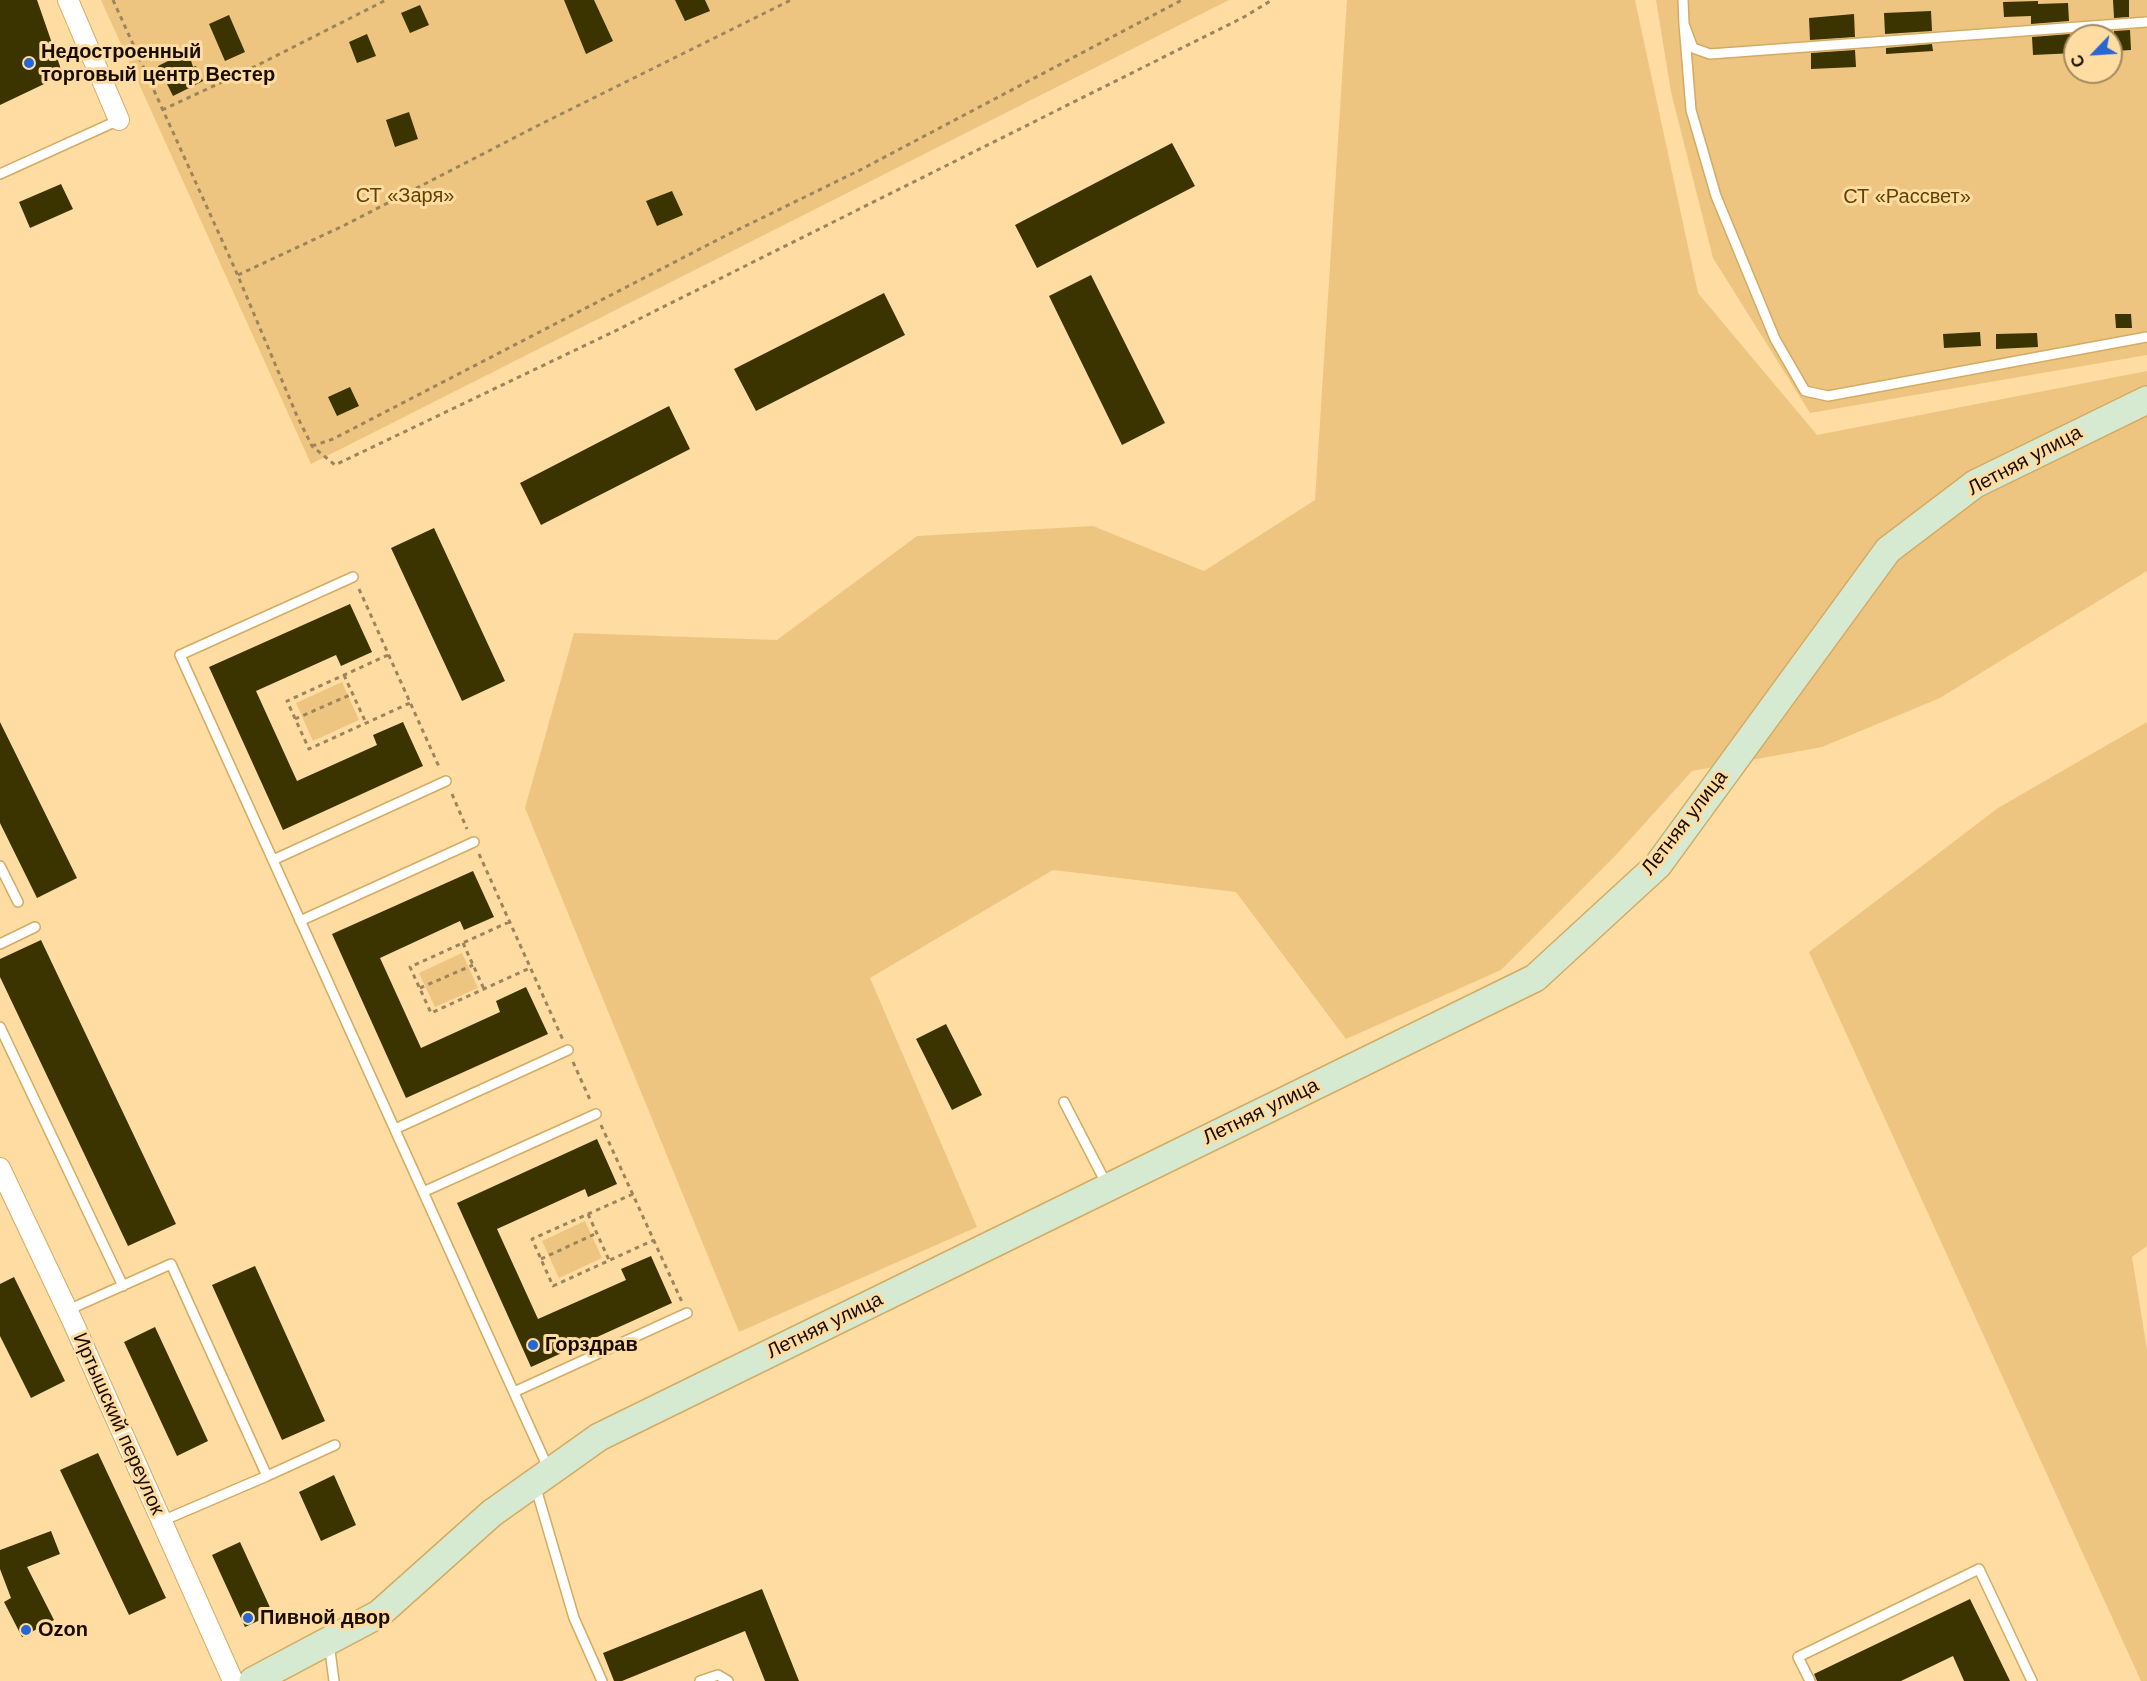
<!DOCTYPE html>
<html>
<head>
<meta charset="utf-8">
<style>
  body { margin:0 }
  #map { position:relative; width:2147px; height:1681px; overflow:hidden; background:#fedca2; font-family:Helvetica,sans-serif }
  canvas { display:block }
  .north { position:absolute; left:2063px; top:24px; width:60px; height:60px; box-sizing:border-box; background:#fedca2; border:2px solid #a28961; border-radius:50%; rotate:245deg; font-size:16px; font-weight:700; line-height:24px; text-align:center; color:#180d00 }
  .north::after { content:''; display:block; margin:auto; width:21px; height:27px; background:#2766d3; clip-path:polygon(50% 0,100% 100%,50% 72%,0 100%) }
</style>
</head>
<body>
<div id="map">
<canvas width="2147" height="1681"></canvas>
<div class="north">С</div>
</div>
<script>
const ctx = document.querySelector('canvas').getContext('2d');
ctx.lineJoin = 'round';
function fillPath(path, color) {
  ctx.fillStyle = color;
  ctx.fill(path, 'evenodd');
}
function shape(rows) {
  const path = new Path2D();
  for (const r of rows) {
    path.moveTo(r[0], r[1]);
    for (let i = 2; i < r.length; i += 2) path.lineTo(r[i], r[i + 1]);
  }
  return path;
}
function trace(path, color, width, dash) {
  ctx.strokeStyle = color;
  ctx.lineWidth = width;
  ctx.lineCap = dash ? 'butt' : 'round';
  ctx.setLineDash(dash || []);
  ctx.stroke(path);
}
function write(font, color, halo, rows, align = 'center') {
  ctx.font = font + ' Helvetica,sans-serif';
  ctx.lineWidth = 6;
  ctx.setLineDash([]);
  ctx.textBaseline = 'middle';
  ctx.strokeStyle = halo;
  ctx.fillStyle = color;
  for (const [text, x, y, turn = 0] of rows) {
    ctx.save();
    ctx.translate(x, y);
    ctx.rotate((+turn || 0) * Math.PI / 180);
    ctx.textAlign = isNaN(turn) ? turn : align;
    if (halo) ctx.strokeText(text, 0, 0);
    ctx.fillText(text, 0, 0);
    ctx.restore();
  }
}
fillPath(shape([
  [101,0,1229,0,311,464],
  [1347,0,1635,0,1698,293,1817,435,2147,371,2147,571,1940,698,1822,747,1692,771,1617,854,1501,970,1346,1039,1236,892,1053,870,870,978,977,1227,739,1332,525,808,574,633,777,640,917,536,1093,526,1204,571,1315,500],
  [1656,0,2147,0,2147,355,1810,413,1713,258,1671,92],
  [2075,36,2111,36,2111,72,2075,72],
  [342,682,359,720,313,741,296,703],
  [2147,722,2147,1246,2132,1257,2147,1350,2147,1681,2141,1681,1809,952,1998,808],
  [462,953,478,988,435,1007,419,973],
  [585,1221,602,1258,559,1278,542,1241]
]), '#eec580');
fillPath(shape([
  [0,0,37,0,63,75,0,105],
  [564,0,594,0,613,41,586,54],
  [675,0,705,0,710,11,685,21],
  [2113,0,2129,0,2129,17,2114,18],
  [2038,1,2038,4,2068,3,2069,21,2031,24,2031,16,2004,17,2003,2],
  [420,5,429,25,410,33,401,13],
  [1931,11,1932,31,1885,34,1884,13],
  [1854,14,1855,37,1810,40,1809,18],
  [229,15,245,52,225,61,209,24],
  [2130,30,2131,50,2115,51,2114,31],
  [367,34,376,56,357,63,349,42],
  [2070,34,2070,38,2075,37,2075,53,2033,55,2032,37],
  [1932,44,1933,51,1886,54,1886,48],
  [1855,50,1856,67,1811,69,1811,53],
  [188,51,193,67,196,66,203,81,173,96,158,66],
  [409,112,418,139,395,147,386,120],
  [1172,143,1195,186,1037,268,1015,225],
  [61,184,73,209,30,228,19,202],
  [672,191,683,215,657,226,646,201],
  [1091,275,1165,423,1122,445,1049,296],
  [884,293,905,335,756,411,734,369],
  [2115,314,2131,314,2132,328,2116,328],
  [1980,332,1981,346,1944,348,1943,334],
  [2037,333,2038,347,1996,349,1996,334],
  [350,387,359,406,337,416,328,397],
  [669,406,690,449,541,525,520,483],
  [434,528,505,681,462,701,391,548],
  [350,604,372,652,341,666,336,655,256,691,297,781,377,745,373,735,403,722,423,766,283,830,209,667],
  [0,722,77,878,37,898,0,823],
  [473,871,494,917,464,930,460,921,380,958,421,1048,500,1012,496,1001,526,987,548,1034,406,1098,332,934],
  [41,940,176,1224,128,1246,0,977,0,959],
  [946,1024,982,1095,952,1110,916,1039],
  [597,1139,617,1184,588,1197,585,1189,497,1229,538,1319,626,1280,621,1269,651,1256,672,1303,531,1367,457,1203],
  [255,1266,325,1421,282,1440,212,1285],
  [14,1277,65,1381,31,1398,0,1336,0,1284],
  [155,1327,208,1441,177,1456,124,1342],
  [98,1453,166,1598,129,1615,60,1470],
  [334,1475,356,1525,321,1541,299,1492],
  [51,1531,60,1554,27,1567,54,1620,22,1637,4,1602,11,1598,0,1569,0,1550],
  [240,1542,273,1614,245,1627,212,1555],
  [762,1589,799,1681,765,1681,745,1631,622,1681,614,1681,603,1653],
  [1970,1599,2010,1681,1964,1681,1953,1656,1901,1681,1817,1681,1814,1674]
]), '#3b3401');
const lane = shape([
  [1683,0,1684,24,1693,48,1710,54,2147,22],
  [1684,24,1691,110,1716,196,1775,339,1805,391,1828,396,2147,337],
  [0,174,119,120],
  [353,577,180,655,549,1470],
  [273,860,446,781],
  [0,866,18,902],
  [300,921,474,842],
  [0,944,35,927],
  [0,1027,123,1286],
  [1064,1102,1107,1185],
  [395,1129,568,1050],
  [423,1192,596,1114],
  [68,1310,171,1264,267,1476,162,1521],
  [514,1392,687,1313],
  [267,1476,335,1445],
  [535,1485,574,1618,602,1681],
  [329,1643,334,1681],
  [700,1681,718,1675,728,1681],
  [1810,1681,1798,1657,1979,1569,2032,1681]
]);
const street = shape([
  [68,0,119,120],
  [0,1168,72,1320,233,1681]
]);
const secondary = shape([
  [253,1681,379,1614,492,1513,599,1437,1535,978,1658,865,1888,550,1975,484,2147,400]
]);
trace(lane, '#d4ab62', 12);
trace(street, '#d4ab62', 22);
trace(secondary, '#d4ab62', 30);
trace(shape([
  [113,0,235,269,297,416,312,446,335,465,613,332,1244,17,1272,0],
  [162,110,250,69,386,0],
  [238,275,345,225,539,125,791,0],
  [312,446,333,439,723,237,862,169,1182,0],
  [359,589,440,769],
  [388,655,287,701,309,749,410,703],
  [344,675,366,723],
  [295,719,352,694],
  [452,794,467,829],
  [479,854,563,1040],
  [509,922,410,967,420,989,431,1013,530,968],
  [463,943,484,989],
  [420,988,473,965],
  [573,1062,591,1102],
  [601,1125,682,1302],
  [633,1194,532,1239,553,1286,654,1240],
  [588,1214,609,1260],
  [541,1259,597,1233]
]), '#9c845d', 3, [4.5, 4.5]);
trace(lane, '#fff', 9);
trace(street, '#fff', 20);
trace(secondary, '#d6ead2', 27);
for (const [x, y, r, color] of [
  [29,63,6,"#2766d3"],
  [533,1345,6,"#2766d3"],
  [248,1618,6,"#2766d3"],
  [26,1630,6,"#2766d3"]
]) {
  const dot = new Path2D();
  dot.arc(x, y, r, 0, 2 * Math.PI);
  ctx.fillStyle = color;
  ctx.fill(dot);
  trace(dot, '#fedca2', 2);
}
write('bold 20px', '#180d00', '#fedca2', [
  ["Недостроенный",41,52],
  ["торговый центр Вестер",41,75],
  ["Горздрав",545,1345],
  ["Пивной двор",260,1618],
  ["Ozon",38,1630]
], 'left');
write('20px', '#604300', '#fedca2', [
  ["СТ «Заря»",405,196],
  ["СТ «Рассвет»",1907,197]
]);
write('20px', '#180d00', '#fedca2', [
  ["Летняя улица",2025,461,-28],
  ["Летняя улица",1685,823,-52],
  ["Летняя улица",1261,1112,-26],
  ["Летняя улица",825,1326,-26],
  ["Иртышский переулок",118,1424,66]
]);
</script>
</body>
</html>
